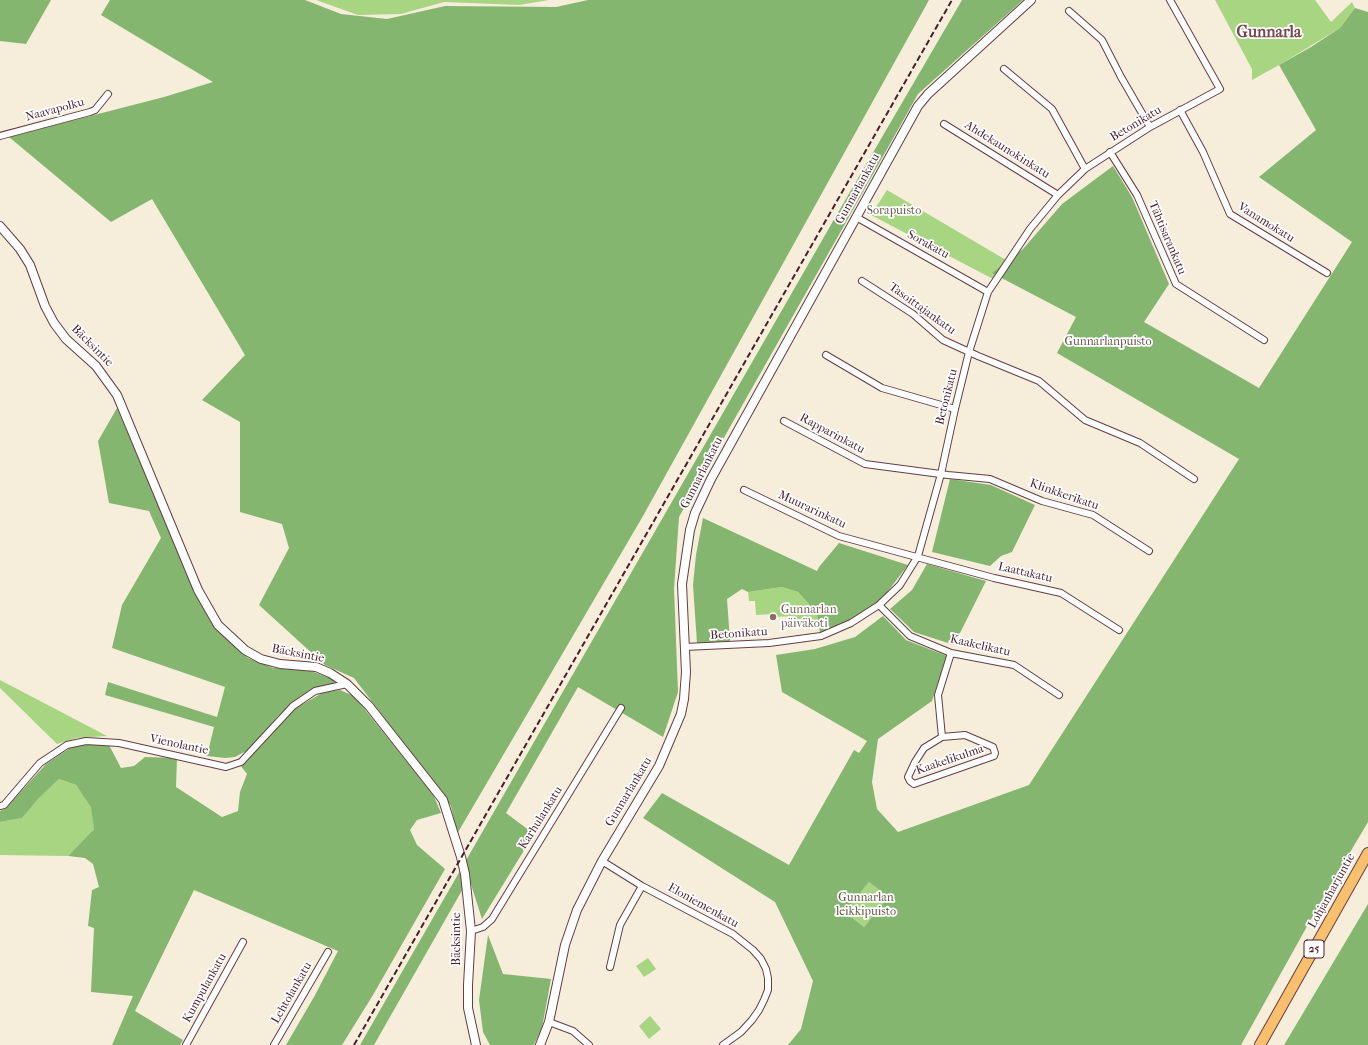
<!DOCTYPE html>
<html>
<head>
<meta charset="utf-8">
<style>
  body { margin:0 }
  canvas { display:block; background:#f6eddb }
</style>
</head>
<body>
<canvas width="1368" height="1045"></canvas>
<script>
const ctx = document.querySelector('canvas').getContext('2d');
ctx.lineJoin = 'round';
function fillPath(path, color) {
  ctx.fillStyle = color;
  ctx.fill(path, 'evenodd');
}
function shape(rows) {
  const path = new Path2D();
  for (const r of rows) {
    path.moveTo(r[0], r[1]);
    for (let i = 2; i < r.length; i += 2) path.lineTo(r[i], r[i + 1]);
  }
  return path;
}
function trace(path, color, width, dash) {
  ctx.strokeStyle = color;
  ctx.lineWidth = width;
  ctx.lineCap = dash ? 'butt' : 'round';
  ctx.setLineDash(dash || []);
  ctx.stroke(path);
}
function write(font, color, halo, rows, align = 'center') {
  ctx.font = font + ' "IM FELL French Canon",serif';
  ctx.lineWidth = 3.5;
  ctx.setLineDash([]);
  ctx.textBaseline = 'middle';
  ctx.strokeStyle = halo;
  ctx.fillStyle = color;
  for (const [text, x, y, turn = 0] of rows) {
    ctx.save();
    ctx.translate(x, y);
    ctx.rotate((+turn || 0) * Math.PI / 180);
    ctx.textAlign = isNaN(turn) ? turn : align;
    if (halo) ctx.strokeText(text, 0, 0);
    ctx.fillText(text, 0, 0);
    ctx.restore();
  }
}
fillPath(shape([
  [316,0,549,0,519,5,444,2,401,14,358,15],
  [1215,0,1315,0,1331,22,1352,2,1355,8,1340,28,1279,65,1252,80,1252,69],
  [887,190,1006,260,993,279,871,215],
  [782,587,798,592,817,613,819,620,796,621,795,616,774,617,774,614,756,615,755,601,749,601,748,592],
  [0,680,107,736,77,738,57,744,0,688],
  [59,779,76,785,92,807,94,829,68,856,0,855,0,822,22,818,39,798],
  [869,882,888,897,864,927,845,912],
  [648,958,656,969,644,977,636,966],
  [650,1016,661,1029,649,1039,639,1026]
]), '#a7d582');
fillPath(shape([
  [0,0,51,0,26,44,0,41],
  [110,0,305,0,341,14,387,19,445,6,556,7,588,0,929,0,643,516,457,834,451,806,354,678,325,665,259,605,289,548,282,524,240,512,240,422,202,400,245,355,152,199,111,222,9,137,164,97,213,82,101,15],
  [962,0,1023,0,918,94,845,224,679,517,674,589,678,692,663,737,578,687,506,813,534,834,482,919,469,878,374,1045,360,1045,836,216],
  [1355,8,1368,12,1368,822,1320,903,1241,1045,788,1045,801,1029,813,981,775,902,643,818,662,793,789,865,854,750,859,753,867,741,782,692,776,655,815,649,855,637,883,616,906,640,947,656,932,701,878,739,872,782,877,809,898,832,1029,785,1239,459,1057,353,1076,317,992,273,1023,249,1062,204,1113,166,1132,197,1169,284,1144,322,1259,388,1352,242,1259,177,1316,130,1279,65,1311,47,1340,28],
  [869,882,888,897,864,927,845,912],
  [117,408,170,533,216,629,248,658,273,668,308,670,336,680,333,684,319,687,301,696,279,715,248,750,235,757,225,758,207,756,214,727,105,695,108,682,217,717,225,687,112,648,122,605,161,538,149,511,109,503,98,441],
  [950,479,991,485,1035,505,1012,552,1001,556,990,566,932,552],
  [703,518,817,571,819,567,839,543,908,565,882,599,854,618,820,633,817,613,798,592,782,587,748,592,742,589,727,599,730,641,697,643,693,585,696,555],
  [927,564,986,581,954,645,914,632,890,609,912,590],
  [340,690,354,696,433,794,441,813,417,820,410,830,417,845,445,869,373,995,342,1045,286,1045,314,997,338,951,194,890,135,1011,183,1040,180,1045,112,1045,133,996,91,992,94,928,88,926,92,890,99,887,93,864,85,858,68,856,94,829,91,807,76,785,59,779,39,798,22,818,0,822,0,811,5,809,46,764,70,748,88,744,109,745,121,768,134,766,145,757,177,758,176,787,222,817,238,811,240,792,247,774,240,765,246,762,296,708,322,693],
  [1368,904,1368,1045,1284,1045,1318,988],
  [488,935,503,974,551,979,542,1028,534,1045,490,1045,483,1032,479,1000]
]), '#85b670');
const minor = shape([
  [1069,11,1102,40,1121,77,1150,127],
  [1004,69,1052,109,1085,169],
  [1180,110,1203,152,1230,214,1327,273],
  [944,124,1058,195],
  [0,136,90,112,95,110,108,94],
  [1110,152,1137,195,1176,284,1264,340],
  [856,217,988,292],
  [862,281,913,314,943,340,978,356,1039,381,1085,420,1140,443,1194,479],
  [826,355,882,388,955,409],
  [784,421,865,464,948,475,990,479,1042,501,1093,515,1149,551],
  [744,490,839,536,994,578,1061,593,1119,630],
  [879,605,910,636,951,653,1014,665,1059,695],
  [685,647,769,643,821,636,851,623,879,605,900,585,918,556,941,474,955,409,969,352,988,292,1030,229,1058,195,1085,169,1150,127,1220,89,1170,0],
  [942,737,924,748,915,762,908,777,910,781,914,784,994,756,995,753,993,747,965,735,942,737,938,695,951,653],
  [0,806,4,805,40,763,67,745,86,741,119,743,226,767,241,762,293,706,315,691,347,684],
  [602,861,642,886,733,934,753,950,761,959,766,969,768,978,768,990,764,1000,759,1010,752,1020,741,1032,723,1045],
  [471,931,483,927,492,919,621,708],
  [610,967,620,925,642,886],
  [549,1022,573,1031,589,1045],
  [186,1045,243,942],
  [274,1045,328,952]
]);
const tertiary = shape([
  [0,226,20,249,30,265,45,306,54,323,66,339,96,366,117,395,198,590,218,625,245,650,261,659,280,664,316,667,330,673,347,684,369,706,443,800,461,857,465,874,471,931,468,985,468,1008,476,1045],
  [540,1045,549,1022,565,945,577,910,602,861,659,766,681,714,684,699,686,672,682,584,690,530,695,513,711,479,918,106,928,94,1031,0]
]);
const trunk = shape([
  [1260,1045,1368,853]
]);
trace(minor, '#643e45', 8);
trace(tertiary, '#643e45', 10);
trace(trunk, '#643e45', 12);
trace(minor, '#fff', 6);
trace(tertiary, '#fff', 8);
trace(trunk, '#f8bf6c', 10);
trace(shape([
  [354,1045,952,0]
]), '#4a1f2b', 2, [6, 3]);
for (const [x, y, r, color] of [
  [773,617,4,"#8d6e63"]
]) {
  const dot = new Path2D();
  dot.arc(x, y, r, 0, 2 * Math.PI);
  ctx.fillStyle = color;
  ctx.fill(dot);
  trace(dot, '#fff', 1.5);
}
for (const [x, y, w] of [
  [1314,949,20]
]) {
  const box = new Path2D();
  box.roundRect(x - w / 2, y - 9, w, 18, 3);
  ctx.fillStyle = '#fff';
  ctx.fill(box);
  trace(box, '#4a1f2b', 1);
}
write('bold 11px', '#4a1f2b', null, [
  ["25",1314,949]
]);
write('12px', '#4a1f2b', '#fff', [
  ["Naavapolku",55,110,-15],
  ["Betonikatu",1136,124,-31],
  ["Ahdekaunokinkatu",1007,150,32],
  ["Gunnarlankatu",858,189,-61],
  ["Vanamokatu",1266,223,32],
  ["Tähtisarankatu",1167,238,67],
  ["Sorakatu",928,245,29],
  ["Tasoittajankatu",922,309,36],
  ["Bäcksintie",92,346,45],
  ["Betonikatu",947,397,-76],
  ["Rapparinkatu",832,434,28],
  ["Gunnarlankatu",702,473,-63],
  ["Klinkkerikatu",1064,495,19],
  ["Muurarinkatu",812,510,25],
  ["Laattakatu",1025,573,13],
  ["Betonikatu",739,634,-4],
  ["Kaakelikatu",980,646,13],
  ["Bäcksintie",298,654,11],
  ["Vienolantie",179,745,12],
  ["Kaakelikulma",950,760,-19],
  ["Gunnarlankatu",629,792,-59],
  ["Karhulankatu",541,818,-58],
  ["Lohjanharjuntie",1332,891,-61],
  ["Eloniemenkatu",703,906,29],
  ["Bäcksintie",457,939,-90],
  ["Kumpulankatu",205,988,-61],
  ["Lehtolankatu",292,993,-60]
]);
write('12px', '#665645', '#fff', [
  ["Sorapuisto",894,211],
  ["Gunnarlanpuisto",1108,342],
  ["Gunnarlan",866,898],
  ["leikkipuisto",866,912]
]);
write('12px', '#785e54', '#fff', [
  ["Gunnarlan",781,610],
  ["päiväkoti",781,624]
], 'left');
write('bold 16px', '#77494e', '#fff', [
  ["Gunnarla",1269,33]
]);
</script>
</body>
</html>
